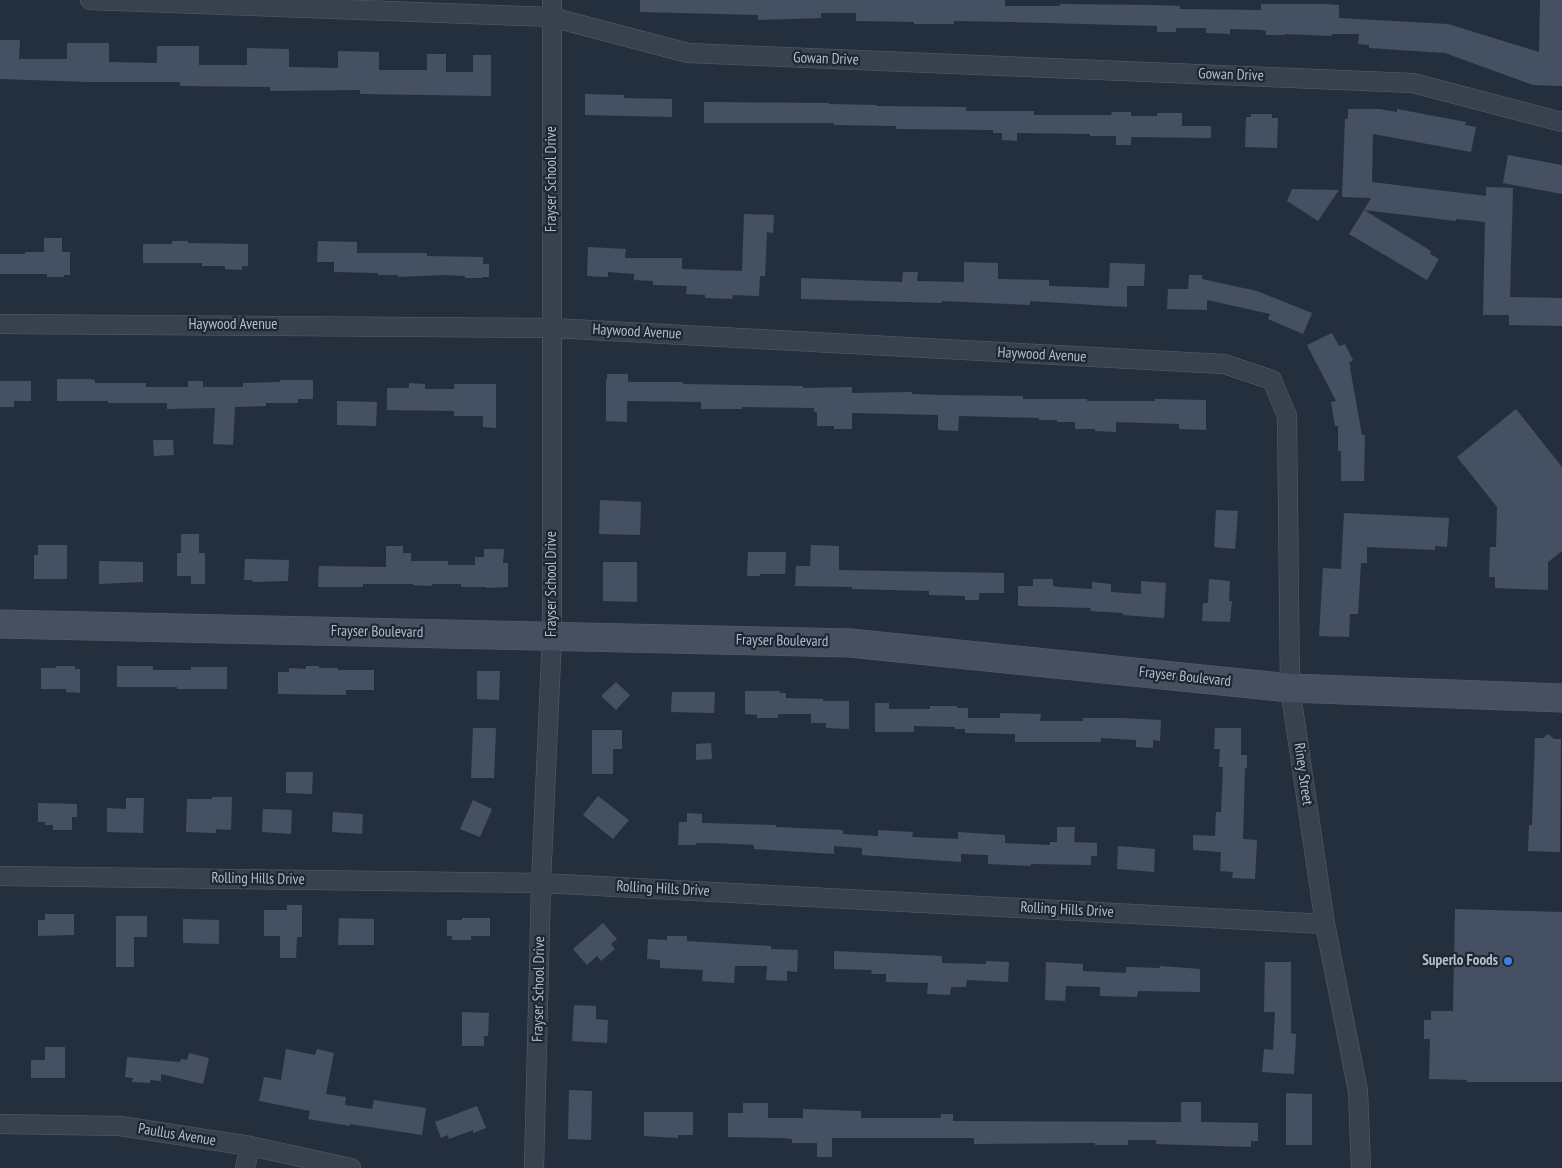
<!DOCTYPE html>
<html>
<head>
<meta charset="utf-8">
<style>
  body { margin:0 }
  canvas { display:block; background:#242f3e }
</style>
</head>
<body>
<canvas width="1562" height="1168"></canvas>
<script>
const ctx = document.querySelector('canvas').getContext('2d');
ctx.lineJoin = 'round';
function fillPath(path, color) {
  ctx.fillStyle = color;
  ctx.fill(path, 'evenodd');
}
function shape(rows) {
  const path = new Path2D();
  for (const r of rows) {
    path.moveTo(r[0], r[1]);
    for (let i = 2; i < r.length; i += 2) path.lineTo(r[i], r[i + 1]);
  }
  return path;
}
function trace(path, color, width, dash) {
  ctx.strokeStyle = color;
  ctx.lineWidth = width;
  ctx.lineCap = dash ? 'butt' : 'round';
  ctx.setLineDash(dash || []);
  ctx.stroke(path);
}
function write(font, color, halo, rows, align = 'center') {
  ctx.font = font + ' "PT Sans Narrow",sans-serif';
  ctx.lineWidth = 4.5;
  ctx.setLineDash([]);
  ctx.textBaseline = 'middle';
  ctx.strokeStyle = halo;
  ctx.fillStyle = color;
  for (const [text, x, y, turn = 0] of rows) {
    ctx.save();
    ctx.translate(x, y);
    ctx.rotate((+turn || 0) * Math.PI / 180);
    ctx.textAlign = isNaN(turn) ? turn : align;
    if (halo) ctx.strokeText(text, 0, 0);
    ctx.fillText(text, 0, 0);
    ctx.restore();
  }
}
fillPath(shape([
  [640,0,1005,0,1005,6,1060,6,1060,4,1151,5,1180,6,1180,9,1261,10,1261,4,1326,4,1339,5,1339,18,1448,24,1539,52,1540,0,1562,0,1562,86,1533,85,1445,53,1369,48,1369,45,1358,44,1359,34,1332,34,1332,36,1285,34,1285,35,1266,35,1266,31,1261,30,1230,29,1230,34,1206,33,1206,28,1176,28,1176,32,1157,32,1157,26,1010,22,954,21,954,24,914,24,914,22,856,21,856,13,821,13,821,18,758,20,758,15,640,12],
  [0,40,20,40,19,59,67,59,67,43,109,43,109,62,157,63,157,46,199,46,199,65,247,65,247,48,289,49,289,67,338,68,338,51,379,52,379,70,427,70,427,54,446,54,446,72,473,72,473,55,491,55,491,96,360,94,360,90,270,91,270,87,180,86,180,82,89,82,0,79],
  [585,94,624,95,624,98,672,99,672,117,585,115],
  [704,102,829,103,829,104,877,105,877,106,966,107,966,111,1034,111,1034,115,1111,115,1112,112,1131,112,1131,116,1157,116,1157,113,1182,113,1182,126,1211,126,1211,138,1131,137,1131,145,1116,145,1116,136,1090,136,1090,134,1017,133,1017,141,1002,140,1002,133,993,133,993,130,896,129,896,126,834,125,834,123,704,123],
  [1348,109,1380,109,1397,112,1397,109,1466,122,1465,125,1476,127,1471,152,1373,134,1372,182,1486,196,1486,187,1513,188,1510,297,1562,298,1562,326,1509,325,1509,315,1483,315,1485,222,1456,219,1456,221,1364,210,1371,198,1342,197,1345,119,1348,119],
  [1251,114,1272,114,1272,118,1278,118,1277,148,1245,147,1246,117,1251,117],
  [1508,155,1562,165,1562,194,1503,183],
  [1292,189,1339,190,1318,221,1287,201],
  [1364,210,1431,251,1430,254,1439,259,1427,280,1349,234],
  [744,214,774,215,773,233,767,232,765,276,760,276,759,296,733,295,732,299,705,298,705,295,686,294,687,286,653,285,653,281,634,280,634,274,608,272,608,277,587,276,588,247,626,249,625,258,682,258,682,269,742,271],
  [44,238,62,238,62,252,70,252,70,275,64,275,64,277,47,277,47,274,0,274,0,254,25,254,25,252,44,252],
  [172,241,188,241,188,243,248,244,248,266,242,266,242,270,225,269,225,266,202,266,202,263,143,263,143,244,172,244],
  [318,241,357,242,357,253,427,253,427,256,483,257,483,264,489,264,489,277,482,277,482,278,465,278,465,276,444,275,398,277,398,275,378,275,378,273,334,272,334,262,317,262],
  [964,262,998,263,998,279,1049,280,1049,286,1109,288,1110,263,1145,264,1144,286,1127,286,1127,307,1030,301,1030,305,942,301,942,303,801,299,801,278,902,282,903,272,918,272,917,281,964,282],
  [1189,275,1202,275,1202,279,1257,291,1312,313,1303,334,1268,319,1270,314,1207,300,1207,310,1167,309,1168,289,1188,289],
  [1332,333,1339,346,1345,344,1353,360,1349,363,1351,367,1350,368,1362,435,1365,435,1364,481,1341,481,1341,451,1338,451,1338,426,1335,426,1331,402,1336,401,1307,345],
  [607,374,628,374,628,382,683,382,683,384,803,386,803,388,852,387,852,393,912,392,912,394,941,395,1023,396,1023,399,1087,399,1087,401,1155,401,1155,399,1206,400,1206,430,1179,429,1179,424,1116,422,1116,432,1095,431,1095,429,1075,429,1075,422,1057,422,1057,420,1039,420,1039,418,959,416,958,431,938,430,938,415,852,413,852,429,834,429,834,426,817,426,817,412,814,412,814,408,742,407,742,409,701,409,701,402,627,401,627,422,606,421,606,379,607,379],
  [57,379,90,379,95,380,95,383,146,383,146,387,188,387,188,381,203,381,203,387,243,387,243,383,280,382,280,380,313,380,313,399,298,399,298,403,266,403,266,406,235,407,233,445,213,444,215,408,167,409,167,403,108,403,108,401,57,401],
  [0,381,31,381,31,401,14,401,14,407,0,407],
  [409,383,425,384,425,389,454,389,454,384,496,384,496,428,483,427,483,416,454,416,454,411,387,410,387,388,409,388],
  [337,401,377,402,376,426,337,425],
  [1516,409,1562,467,1562,551,1548,562,1548,590,1495,588,1495,577,1489,577,1490,547,1496,547,1497,507,1457,457],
  [153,440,173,440,174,455,154,456],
  [600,500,641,502,640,535,599,534],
  [1216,510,1238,511,1235,549,1214,547],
  [1344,513,1449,518,1447,547,1435,546,1435,550,1367,547,1367,563,1361,563,1358,614,1350,614,1349,637,1319,636,1323,568,1341,569],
  [181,534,199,534,199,553,205,553,205,584,191,584,191,576,177,576,177,553,181,553],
  [38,545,67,545,67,579,34,579,34,555,38,555],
  [811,545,839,546,839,570,1004,573,1004,593,979,593,979,600,965,600,965,596,929,595,929,591,852,589,852,587,795,586,796,566,810,566],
  [386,546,403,546,403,553,411,553,411,561,448,561,448,565,475,565,475,557,484,557,484,549,504,549,503,563,508,563,508,587,486,588,486,587,461,587,461,584,432,584,432,586,413,585,413,584,363,584,363,587,318,587,319,566,386,567],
  [748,552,786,552,785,574,760,574,760,576,747,576],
  [245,559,289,560,288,581,252,582,253,580,244,580],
  [99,561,143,562,143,582,99,584],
  [603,562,637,562,637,602,603,601],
  [1033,579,1053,579,1053,586,1059,587,1092,589,1092,582,1111,584,1111,592,1141,594,1141,581,1166,583,1164,618,1123,615,1123,613,1090,611,1091,608,1018,606,1018,586,1033,586],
  [1209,579,1230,581,1229,601,1232,601,1230,622,1202,621,1203,603,1208,603],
  [56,666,75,666,75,669,80,669,80,693,66,692,66,689,41,689,41,668,56,668],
  [117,666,153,666,153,670,191,670,191,667,227,667,227,689,177,689,177,687,117,687],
  [306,666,319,666,319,668,338,668,338,670,374,670,374,690,346,690,346,695,278,694,278,672,289,672,289,668,306,669],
  [477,671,500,671,499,700,477,699],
  [616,682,630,695,616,710,601,696],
  [745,691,780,691,779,693,786,693,786,698,823,699,823,701,849,701,849,729,826,728,826,723,811,723,811,714,778,714,778,718,757,718,757,715,745,714],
  [672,692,715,692,714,713,671,712],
  [875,703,889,703,889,709,930,709,930,706,957,706,957,708,968,708,968,718,1000,718,1000,713,1041,714,1040,721,1083,721,1083,718,1122,718,1161,720,1160,741,1153,740,1153,748,1136,747,1136,740,1101,738,1101,742,1015,742,1015,734,965,733,965,729,955,729,955,727,914,726,914,732,875,732],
  [473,728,496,728,494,778,471,778],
  [1215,728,1241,728,1241,755,1247,755,1247,768,1245,768,1243,839,1257,840,1255,879,1232,878,1233,872,1220,871,1221,852,1193,850,1193,835,1215,836,1216,812,1221,812,1223,767,1219,767,1220,749,1214,749],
  [592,730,622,730,622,749,613,749,613,774,592,774],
  [1548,734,1554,739,1561,739,1560,852,1528,851,1529,825,1532,825,1535,738,1543,738],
  [711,743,712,759,696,760,696,744],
  [286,772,313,772,312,794,286,793],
  [598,796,629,820,613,839,583,815],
  [212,797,232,797,231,830,216,829,216,833,186,832,187,799,212,799],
  [126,798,144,798,143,833,107,832,107,808,126,809],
  [473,800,492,809,480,837,460,829],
  [38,803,77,804,77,817,72,817,72,830,53,830,53,825,45,825,45,822,38,822],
  [263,809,292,810,291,834,262,832],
  [333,812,363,814,362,834,332,832],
  [687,813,702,814,702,823,776,825,776,827,843,830,843,834,878,836,878,830,913,832,912,837,958,839,958,832,1005,835,1005,843,1050,845,1050,842,1057,842,1057,827,1075,827,1074,842,1097,843,1097,856,1091,856,1091,865,1031,864,1031,866,988,864,988,855,961,854,961,862,862,855,862,848,834,846,834,854,754,849,754,845,714,843,696,843,696,845,678,845,679,822,687,822],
  [1118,846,1155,849,1154,872,1117,869],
  [287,905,302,905,302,937,297,937,296,958,280,958,280,936,264,936,264,910,287,910],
  [1455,909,1562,912,1562,1082,1467,1082,1467,1080,1429,1079,1430,1039,1424,1039,1424,1020,1431,1020,1431,1011,1453,1011],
  [45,914,74,914,74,935,38,936,38,920,45,920],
  [116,916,147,916,147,937,134,937,134,967,116,967],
  [339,918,374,919,374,945,338,945],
  [462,918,490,918,490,936,471,936,471,940,452,940,452,936,447,936,447,920,462,920],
  [183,919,219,920,219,944,183,943],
  [603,923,617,939,611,944,615,949,601,961,597,956,587,965,573,949],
  [667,936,687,936,687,941,771,946,771,949,798,950,797,972,787,971,787,981,766,980,767,966,735,966,734,983,702,981,703,970,660,968,660,960,647,959,648,939,667,940],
  [834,951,942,956,942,963,986,964,986,961,1009,962,1008,982,967,980,966,987,951,987,950,995,927,994,928,983,886,982,886,974,871,974,872,970,834,969],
  [1046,962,1083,964,1083,971,1126,973,1126,967,1160,968,1160,966,1200,969,1200,992,1138,991,1137,997,1100,996,1100,987,1066,986,1065,1001,1045,1000],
  [1265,962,1291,962,1291,1033,1296,1034,1294,1074,1262,1072,1264,1049,1273,1050,1275,1012,1264,1012],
  [574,1005,596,1006,596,1019,608,1020,607,1043,572,1041],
  [462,1012,489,1013,488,1036,484,1036,484,1046,462,1046],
  [45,1047,65,1047,65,1078,31,1078,31,1060,45,1060],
  [286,1049,315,1055,317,1049,334,1053,326,1094,346,1097,345,1105,372,1109,374,1100,426,1108,422,1135,350,1124,350,1126,308,1119,310,1111,259,1101,264,1077,281,1080],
  [189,1053,209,1058,203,1084,161,1074,161,1081,150,1080,150,1083,132,1082,133,1078,125,1077,127,1057,180,1062,181,1059,187,1060],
  [569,1090,592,1091,591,1140,568,1139],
  [1286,1093,1312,1094,1312,1145,1286,1145],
  [1181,1102,1201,1102,1201,1122,1258,1123,1258,1141,1251,1141,1251,1147,1156,1144,1156,1140,1128,1140,1128,1145,1095,1145,1095,1143,974,1144,974,1138,832,1138,832,1157,817,1157,817,1143,792,1143,792,1139,782,1138,728,1137,728,1113,743,1113,743,1103,768,1103,768,1118,803,1118,803,1109,861,1111,861,1118,941,1118,941,1114,953,1114,953,1121,1181,1122],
  [477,1106,486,1128,473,1133,473,1130,449,1139,448,1135,441,1138,435,1122],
  [644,1112,693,1112,693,1135,678,1135,678,1138,644,1136]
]), '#455162');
const street = shape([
  [90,0,551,17,688,53,1413,83,1562,122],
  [0,324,553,328,1224,364,1272,380,1287,416,1290,688,1325,924,1358,1091,1361,1168],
  [0,876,541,883,1325,924],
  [0,1124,120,1126,250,1146,351,1168],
  [245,1168,250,1146],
  [534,1168,541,883,552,636,552,0]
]);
const secondary = shape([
  [0,624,850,643,1290,688,1562,698]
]);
trace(street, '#565f6c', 20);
trace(secondary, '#565f6c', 29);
trace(street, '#38414e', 19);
trace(secondary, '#465061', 28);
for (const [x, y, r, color] of [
  [1508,961,5,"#3f7fe0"]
]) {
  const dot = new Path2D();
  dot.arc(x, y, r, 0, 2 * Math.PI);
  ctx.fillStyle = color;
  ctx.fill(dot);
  trace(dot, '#1d2633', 2);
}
write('15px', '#b4bcc9', '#1d2633', [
  ["Gowan Drive",826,59,2],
  ["Gowan Drive",1231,75,2],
  ["Frayser School Drive",552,179,-90],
  ["Haywood Avenue",233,325],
  ["Haywood Avenue",637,332,3],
  ["Haywood Avenue",1042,355,3],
  ["Frayser School Drive",552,584,-90],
  ["Frayser Boulevard",377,632,1],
  ["Frayser Boulevard",782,641,1],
  ["Frayser Boulevard",1185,677,6],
  ["Riney Street",1303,774,82],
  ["Rolling Hills Drive",258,879,1],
  ["Rolling Hills Drive",663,889,3],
  ["Rolling Hills Drive",1067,910,3],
  ["Frayser School Drive",539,989,-89],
  ["Paullus Avenue",177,1135,9]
]);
write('bold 15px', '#b4bcc9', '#1d2633', [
  ["Superlo Foods",1498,961]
], 'right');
</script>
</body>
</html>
